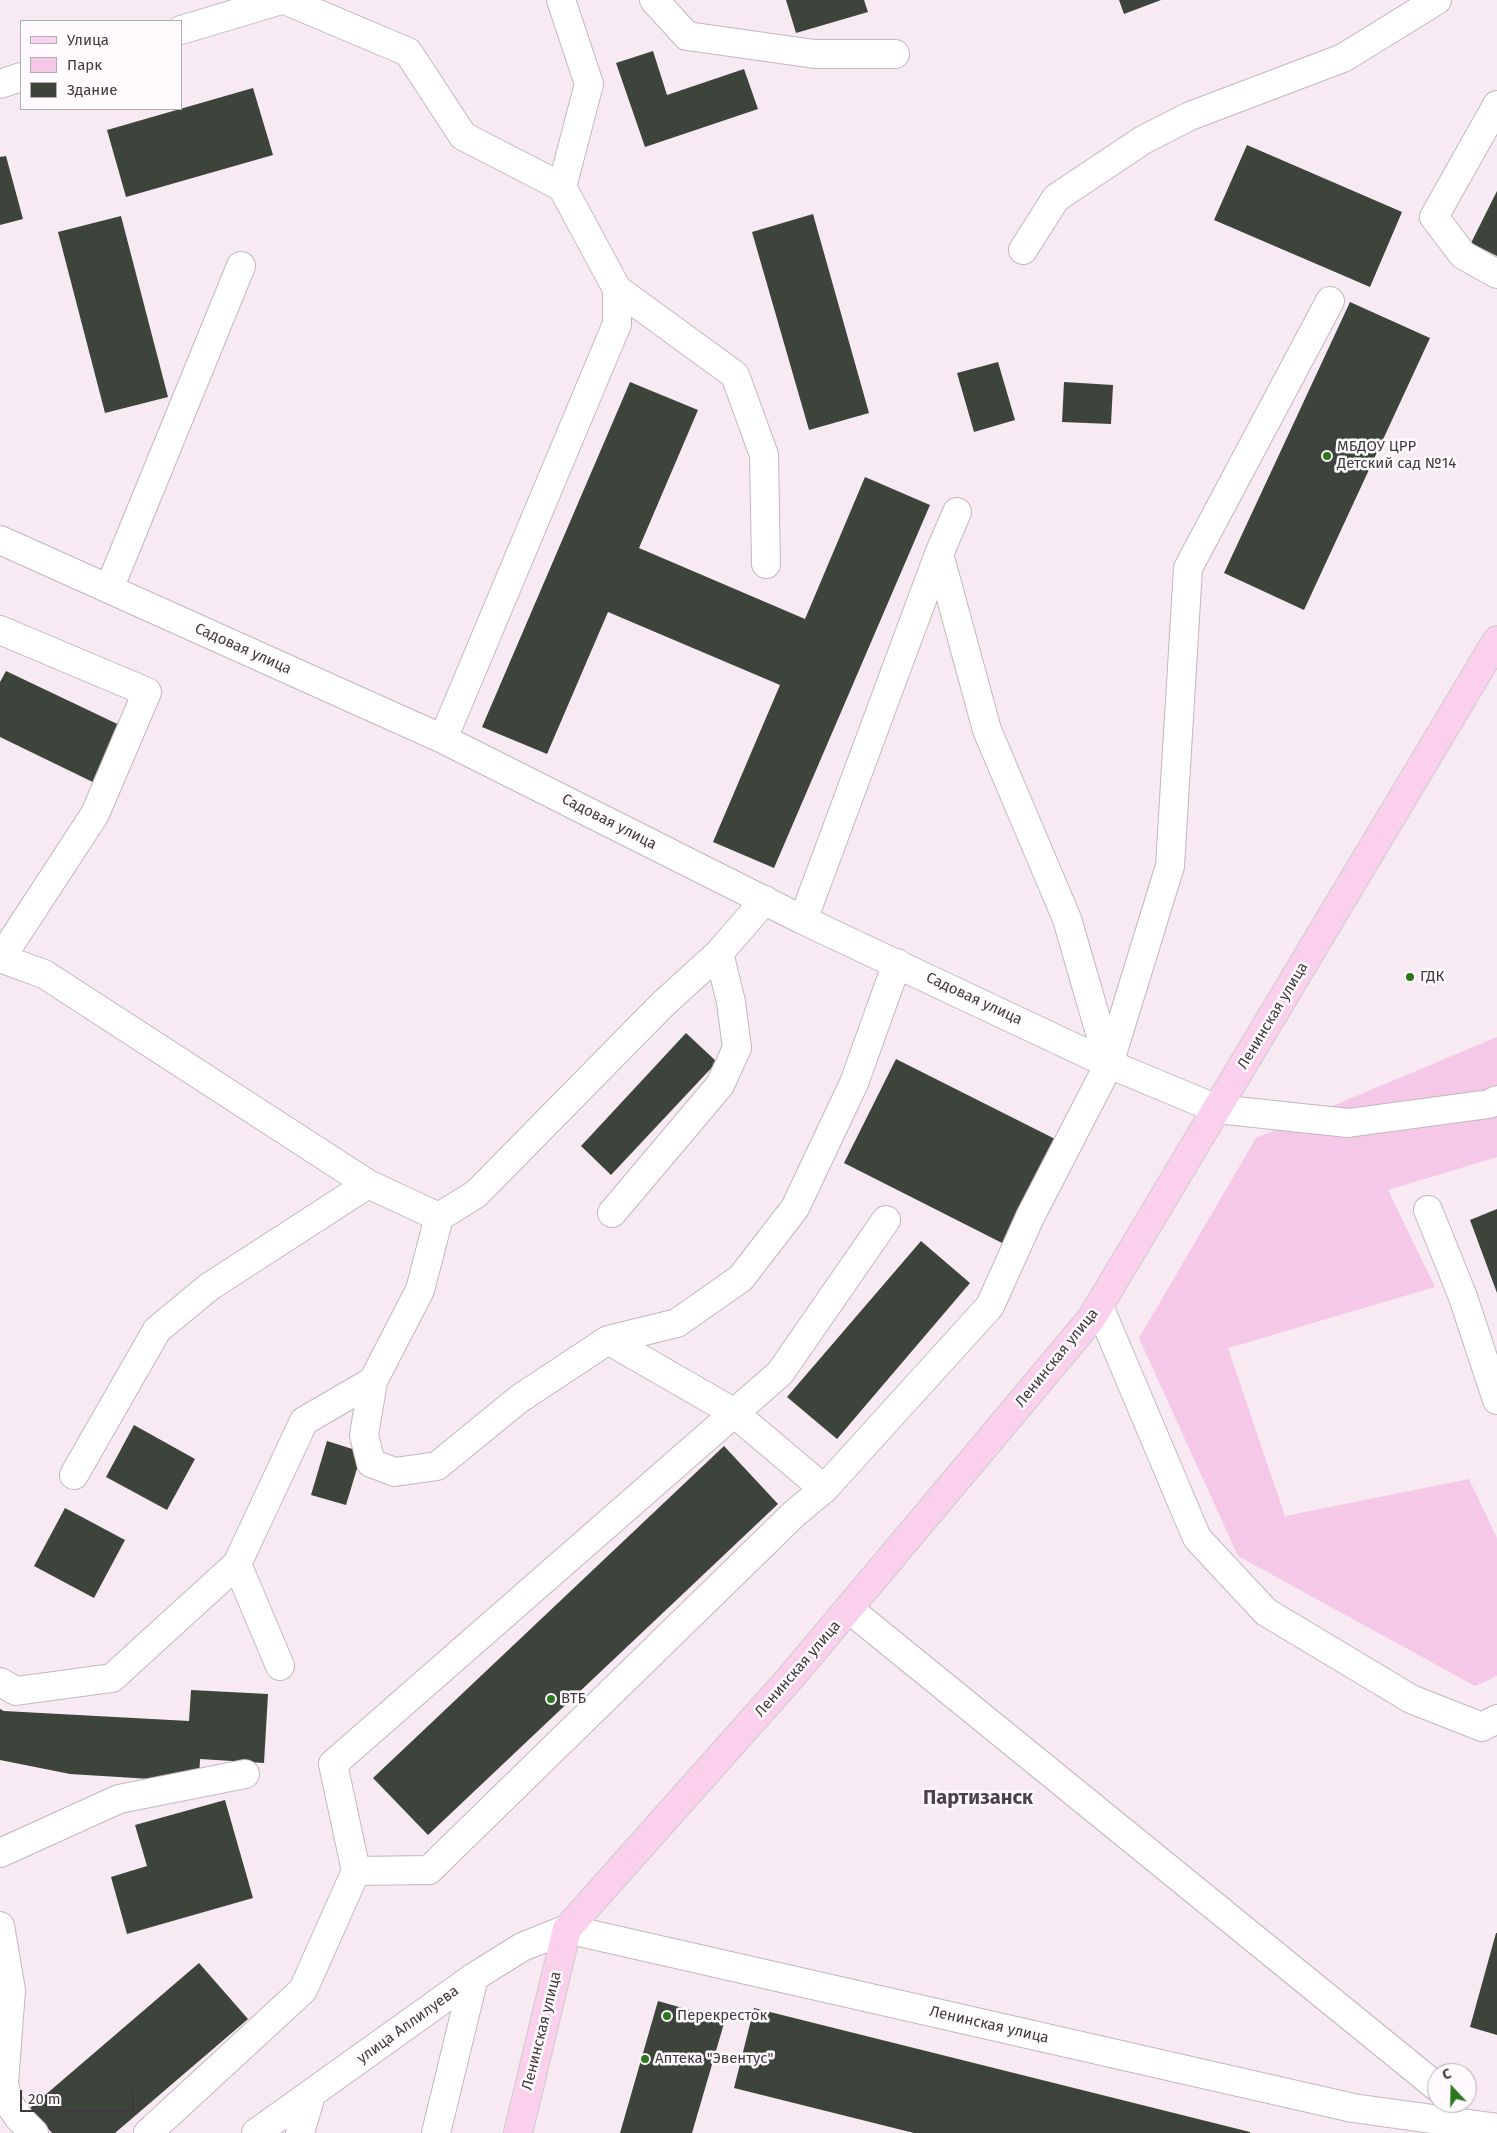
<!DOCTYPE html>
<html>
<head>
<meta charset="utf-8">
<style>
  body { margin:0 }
  #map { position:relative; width:1497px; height:2133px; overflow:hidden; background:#f7eaf2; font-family:"Fira Sans",sans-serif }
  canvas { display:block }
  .legend { position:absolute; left:20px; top:20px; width:162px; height:90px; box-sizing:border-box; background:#fffafd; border:1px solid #b2adb1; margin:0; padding:6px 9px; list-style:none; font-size:15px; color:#3f3a3e }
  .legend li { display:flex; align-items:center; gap:10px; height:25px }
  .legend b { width:25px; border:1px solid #b2adb1 }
  .north { position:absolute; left:1427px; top:2063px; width:50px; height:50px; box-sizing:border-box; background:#fffafd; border:1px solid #b2adb1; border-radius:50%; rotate:339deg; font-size:14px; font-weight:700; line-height:20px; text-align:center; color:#3f3a3e }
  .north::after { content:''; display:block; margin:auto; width:18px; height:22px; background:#2c771e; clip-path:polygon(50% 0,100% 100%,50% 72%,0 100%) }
  .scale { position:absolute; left:20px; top:2090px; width:114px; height:22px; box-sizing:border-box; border:2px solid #3f3a3e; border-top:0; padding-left:6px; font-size:15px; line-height:18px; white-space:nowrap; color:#3f3a3e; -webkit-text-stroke:4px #fffafd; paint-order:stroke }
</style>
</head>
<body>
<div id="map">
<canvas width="1497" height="2133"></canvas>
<ul class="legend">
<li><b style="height:6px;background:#fad0ed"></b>Улица</li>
<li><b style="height:14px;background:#f5c8e7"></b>Парк</li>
<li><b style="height:14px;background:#3c443b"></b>Здание</li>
</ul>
<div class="north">С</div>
<div class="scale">20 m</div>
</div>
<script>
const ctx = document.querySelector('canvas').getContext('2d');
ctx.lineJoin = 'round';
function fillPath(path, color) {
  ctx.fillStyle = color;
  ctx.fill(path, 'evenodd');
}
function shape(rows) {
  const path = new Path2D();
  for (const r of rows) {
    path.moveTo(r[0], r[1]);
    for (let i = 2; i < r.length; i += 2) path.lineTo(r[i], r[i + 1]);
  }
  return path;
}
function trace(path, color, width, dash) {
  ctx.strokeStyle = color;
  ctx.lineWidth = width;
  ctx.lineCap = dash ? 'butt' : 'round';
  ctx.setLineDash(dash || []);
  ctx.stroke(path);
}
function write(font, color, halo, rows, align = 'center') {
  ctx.font = font + ' "Fira Sans",sans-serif';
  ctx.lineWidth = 5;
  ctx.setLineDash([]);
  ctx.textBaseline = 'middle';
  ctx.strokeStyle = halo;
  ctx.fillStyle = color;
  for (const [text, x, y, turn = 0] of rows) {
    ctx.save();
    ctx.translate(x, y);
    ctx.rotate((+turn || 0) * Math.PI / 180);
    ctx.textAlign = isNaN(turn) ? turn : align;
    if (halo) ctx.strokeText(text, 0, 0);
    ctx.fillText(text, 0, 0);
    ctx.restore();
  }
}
fillPath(shape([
  [1497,1037,1497,1157,1388,1190,1435,1287,1228,1348,1285,1516,1469,1479,1497,1538,1497,1676,1475,1686,1238,1556,1139,1338,1256,1138]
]), '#f5c8e7');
fillPath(shape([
  [786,0,864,0,868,12,796,33],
  [1119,0,1161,0,1124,14],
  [653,51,667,95,744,69,758,109,645,147,616,63],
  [253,88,273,155,126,197,107,130],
  [1247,145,1402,212,1370,287,1214,220],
  [6,156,23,219,0,225,0,157],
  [1497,191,1497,256,1471,243],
  [813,214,869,413,809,430,752,232],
  [121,216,168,397,105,413,58,232],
  [1350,302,1430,338,1304,610,1224,573],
  [998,362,1015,420,974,432,957,373],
  [630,382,698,410,639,548,805,619,865,477,930,505,774,868,713,842,780,685,608,612,547,754,482,727],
  [1064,382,1113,385,1111,424,1062,422],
  [6,671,130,730,103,787,0,737,0,682],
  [686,1033,717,1062,611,1175,581,1146],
  [896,1059,1063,1143,1010,1247,844,1163],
  [1497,1209,1497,1293,1470,1220],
  [921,1241,970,1283,837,1439,787,1397],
  [134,1425,195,1459,167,1510,106,1477],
  [327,1441,362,1452,346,1505,311,1495],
  [724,1446,778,1504,428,1835,373,1778],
  [65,1508,125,1540,94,1598,34,1566],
  [191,1690,268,1694,264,1763,200,1759,199,1782,70,1774,0,1760,0,1709,4,1711,189,1721],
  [225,1800,253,1898,127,1934,111,1877,147,1866,135,1825],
  [1496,1933,1497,1933,1497,2035,1470,2027],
  [199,1963,248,2019,115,2133,52,2133,30,2108],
  [658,2001,725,2020,692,2133,620,2133],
  [754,2008,1250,2132,1250,2133,914,2133,734,2088]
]), '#3c443b');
const minor = shape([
  [285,0,408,52,463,136,562,187],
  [654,0,687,36,815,54,895,54],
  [181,30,281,0],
  [0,84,21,77],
  [1497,105,1434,217,1463,255,1497,274],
  [1023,250,1056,198,1143,140,1190,116,1343,58,1437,0],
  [617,289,735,375,764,455,766,564],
  [0,540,443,739,803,920,1109,1064,1217,1109,1348,1123,1489,1104,1497,1100],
  [939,554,987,730,1067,919,1109,1064],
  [109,589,241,266],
  [0,630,147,692,95,814,1,958],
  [443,739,617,324,617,289,562,187,589,84,561,0],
  [803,920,939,554,957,512],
  [0,958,44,974,368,1184,439,1217,476,1194,663,1004,719,953,765,900],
  [1428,1210,1463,1297,1497,1400],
  [612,1213,720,1085,737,1048,731,1002,719,953],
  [439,1217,420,1290,373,1381,364,1435,371,1463,395,1472,437,1466,519,1399,608,1340,677,1323,741,1278,795,1208,854,1083,897,963],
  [1099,1306,1197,1538,1266,1612,1411,1699,1482,1727,1497,1719],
  [608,1340,733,1412,824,1489],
  [74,1475,157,1330,209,1287,368,1184],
  [237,1564,280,1666],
  [849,1609,1437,2087],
  [0,1682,16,1691,112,1678,237,1564,304,1421,373,1381],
  [0,1853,119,1799,245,1774],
  [356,1871,429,1870,795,1513,824,1489,990,1306,1030,1217,1109,1064,1170,866,1188,568,1330,301],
  [0,1926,11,1990,4,2083,8,2102,19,2118,34,2133],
  [148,2133,303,1990,356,1871,333,1764,780,1373,886,1220],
  [256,2133,474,1977,522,1947,567,1929,1353,2108,1497,2128],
  [300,2133,311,2095],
  [436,2133,474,1977]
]);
const major = shape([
  [518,2133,567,1929,792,1676,1091,1319,1497,640]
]);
trace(minor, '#c4b7bf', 30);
trace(major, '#cdcccd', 30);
trace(minor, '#fff', 28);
trace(major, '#fad0ed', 28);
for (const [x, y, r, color] of [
  [1327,456,5,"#2c771e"],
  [1410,977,5,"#2c771e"],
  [551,1699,5,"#2c771e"],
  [667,2016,5,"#2c771e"],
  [645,2059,5,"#2c771e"]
]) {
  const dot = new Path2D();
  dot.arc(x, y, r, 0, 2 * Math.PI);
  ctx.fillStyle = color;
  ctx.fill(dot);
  trace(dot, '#fffafd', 2);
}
write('15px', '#3f3a3e', '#fffafd', [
  ["МБДОУ ЦРР",1337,447],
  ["Детский сад №14",1337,464],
  ["ГДК",1420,977],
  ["ВТБ",561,1699],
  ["Перекресток",677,2016],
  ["Аптека \"Эвентус\"",655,2059]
], 'left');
write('15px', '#3f3a3e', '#fffafd', [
  ["Садовая улица",243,649,24],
  ["Садовая улица",609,822,27],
  ["Садовая улица",974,999,25],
  ["Ленинская улица",1273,1016,-59],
  ["Ленинская улица",1057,1358,-51],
  ["Ленинская улица",798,1669,-49],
  ["улица Аллилуева",408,2025,-36],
  ["Ленинская улица",989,2025,13],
  ["Ленинская улица",542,2031,-76]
]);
write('bold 20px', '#4b4148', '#fffafd', [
  ["Партизанск",978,1798]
]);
</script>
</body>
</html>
